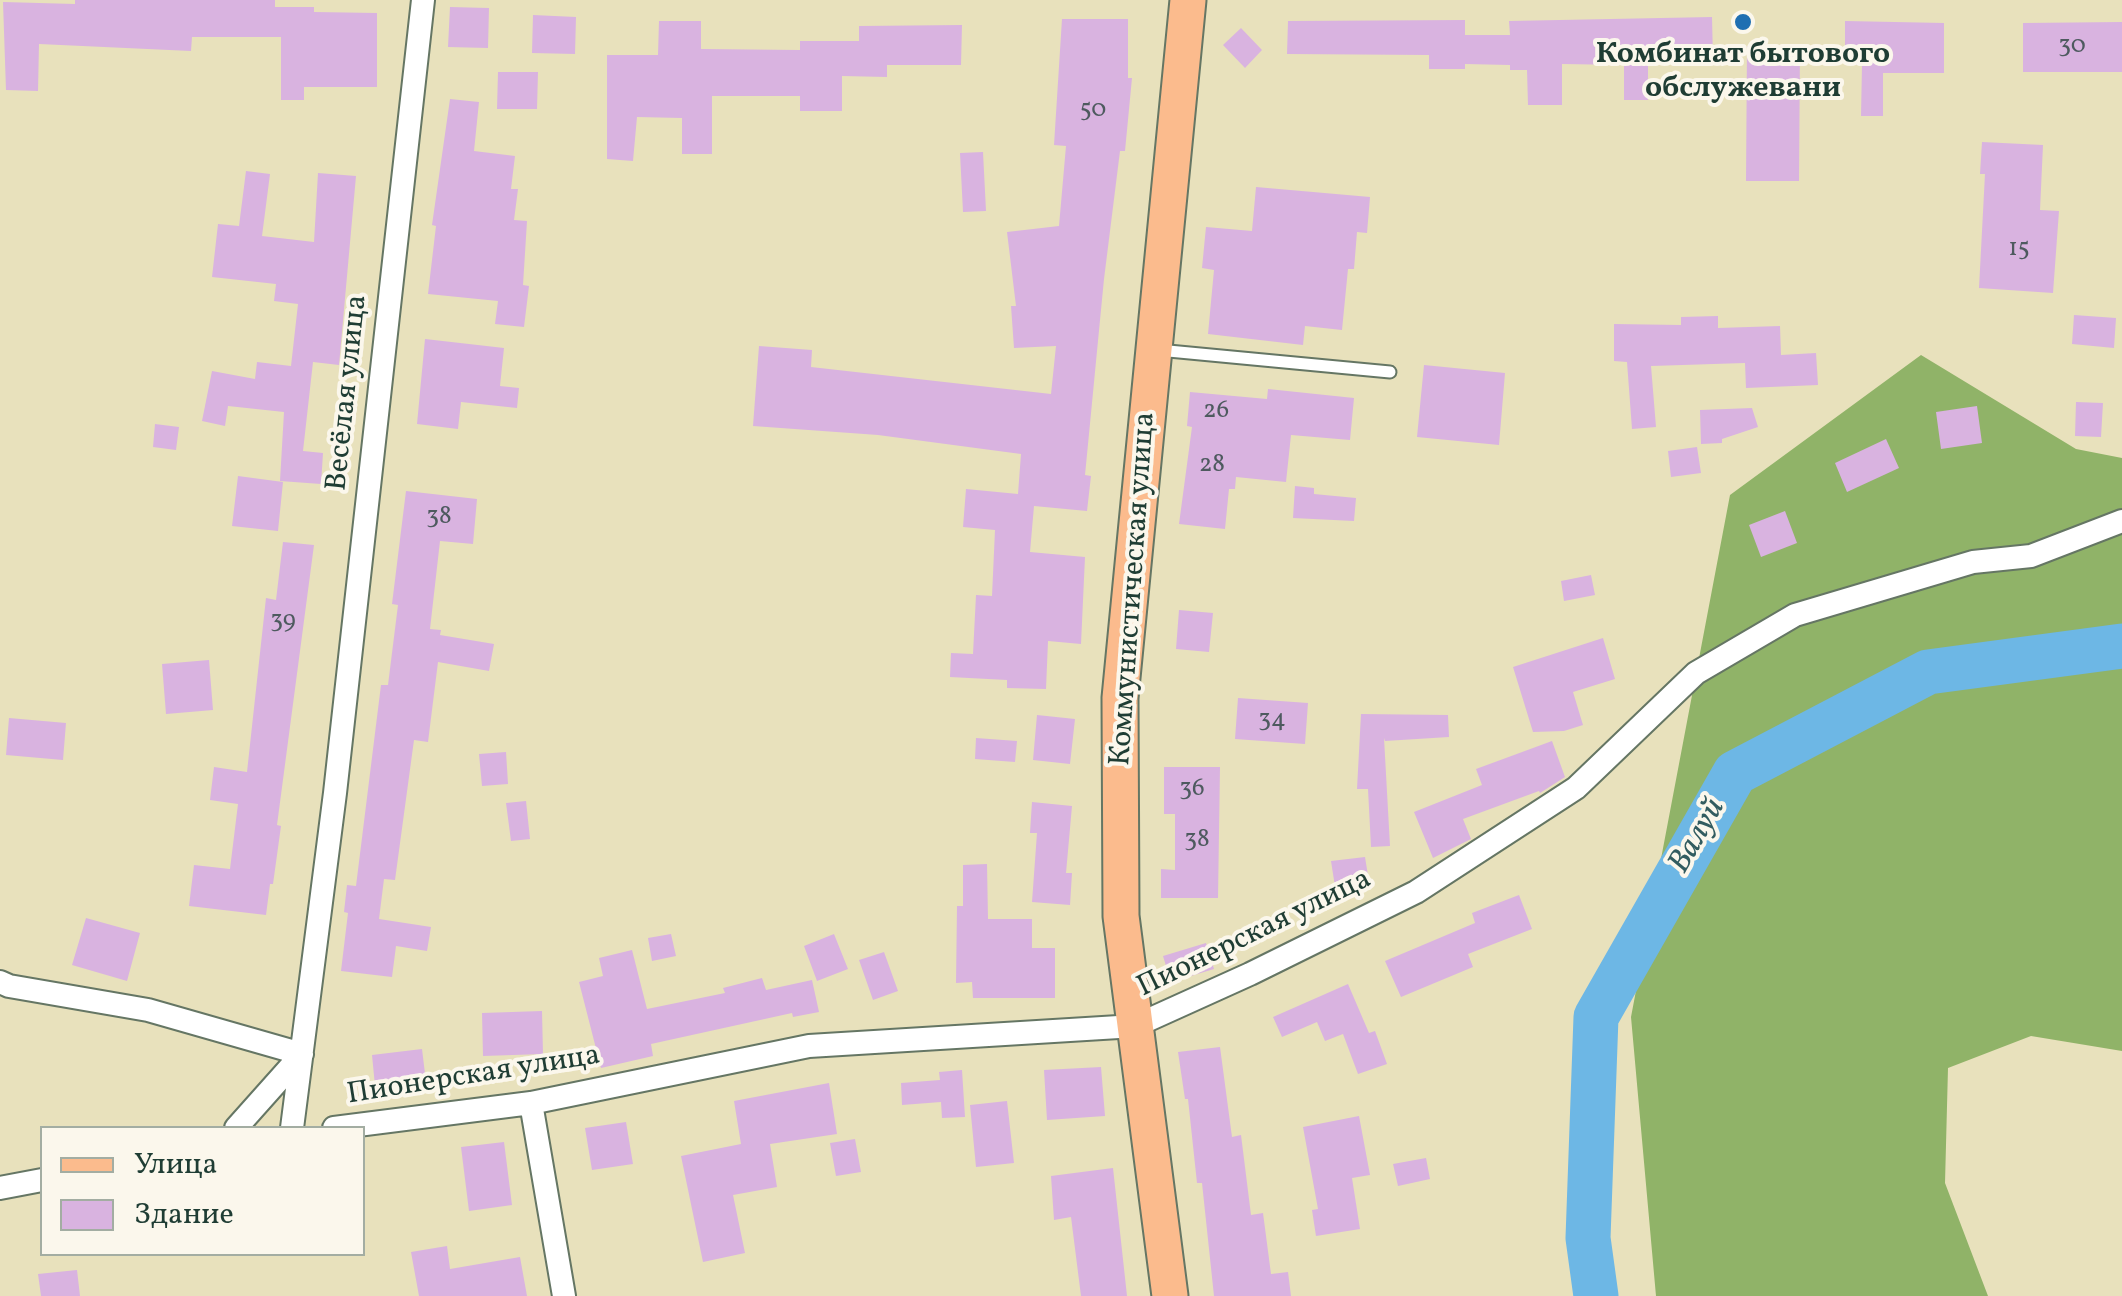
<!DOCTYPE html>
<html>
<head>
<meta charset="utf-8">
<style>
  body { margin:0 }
  #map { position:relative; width:2122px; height:1296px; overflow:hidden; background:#e8e1bc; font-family:Vollkorn,serif }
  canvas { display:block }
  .legend { position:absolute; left:40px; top:1126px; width:325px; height:130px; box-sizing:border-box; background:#fbf7ec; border:2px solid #a3ada2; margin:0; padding:12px 18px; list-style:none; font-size:30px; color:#1f3d34 }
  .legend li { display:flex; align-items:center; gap:20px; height:50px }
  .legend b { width:50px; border:2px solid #a3ada2 }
</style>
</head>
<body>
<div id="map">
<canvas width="2122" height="1296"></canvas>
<ul class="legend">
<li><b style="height:12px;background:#fbbb8d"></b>Улица</li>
<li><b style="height:28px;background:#d9b3e0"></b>Здание</li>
</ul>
</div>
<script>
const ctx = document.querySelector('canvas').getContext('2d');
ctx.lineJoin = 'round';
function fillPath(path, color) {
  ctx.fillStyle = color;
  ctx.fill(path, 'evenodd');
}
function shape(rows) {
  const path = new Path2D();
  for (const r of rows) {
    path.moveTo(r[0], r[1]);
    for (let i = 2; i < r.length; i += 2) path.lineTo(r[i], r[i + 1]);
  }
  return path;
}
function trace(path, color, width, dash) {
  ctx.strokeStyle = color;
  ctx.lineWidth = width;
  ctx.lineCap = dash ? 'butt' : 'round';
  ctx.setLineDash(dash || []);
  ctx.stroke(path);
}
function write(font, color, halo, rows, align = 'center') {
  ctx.font = font + ' Vollkorn,serif';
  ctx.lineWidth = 8;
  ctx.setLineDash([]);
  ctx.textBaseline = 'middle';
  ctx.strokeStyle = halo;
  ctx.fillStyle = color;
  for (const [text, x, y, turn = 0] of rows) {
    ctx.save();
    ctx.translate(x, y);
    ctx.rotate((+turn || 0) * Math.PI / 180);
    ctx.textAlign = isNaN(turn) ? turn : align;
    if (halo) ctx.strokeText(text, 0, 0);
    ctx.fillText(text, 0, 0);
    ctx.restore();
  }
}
fillPath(shape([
  [1921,355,2076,449,2122,458,2122,1051,2031,1036,1948,1068,1945,1183,1988,1296,1656,1296,1631,1017,1730,495]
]), '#90b368');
trace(shape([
  [1596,1296,1588,1238,1596,1017,1735,773,1928,672,2122,646]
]), '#6db7e5', 45);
fillPath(shape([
  [75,0,275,0,275,7,314,7,314,12,377,13,377,87,304,87,304,100,281,100,281,37,192,37,191,51,39,44,38,91,6,90,3,2,75,4],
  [450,7,489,8,488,48,448,47],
  [533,15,576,17,575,54,532,53],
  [1712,17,1713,59,1648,59,1648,100,1624,100,1624,65,1562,64,1562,105,1528,105,1527,70,1510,70,1510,65,1465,64,1465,69,1429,69,1429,55,1287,54,1288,21,1465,20,1465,35,1510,35,1509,21],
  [1062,19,1128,19,1128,78,1132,78,1125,151,1120,151,1104,279,1085,475,1091,476,1087,511,1034,506,1030,552,1085,557,1081,644,1048,641,1046,689,1007,688,1007,680,950,677,951,653,973,654,976,595,992,596,995,530,963,527,966,489,1018,494,1021,454,878,435,753,426,759,346,812,350,811,367,1051,394,1056,346,1014,348,1011,306,1016,306,1007,232,1059,226,1066,146,1054,145],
  [659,21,701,21,701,49,800,50,800,41,859,41,859,26,962,25,961,65,887,65,887,77,842,76,842,111,800,111,800,96,712,96,712,154,682,154,682,118,637,117,633,161,607,159,607,55,658,55],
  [1845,21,1944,23,1944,73,1883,73,1883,116,1861,116,1862,65,1845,65],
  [2122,22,2122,72,2023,72,2023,23],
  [1241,28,1262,50,1245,68,1223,45],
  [1747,46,1800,46,1799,181,1746,181],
  [498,72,538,72,537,109,497,109],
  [450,99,479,102,474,151,515,156,511,189,518,189,514,220,527,221,523,285,529,286,524,327,495,324,498,301,428,294,436,226,432,225],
  [1982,142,2043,145,2040,210,2059,211,2053,293,1979,288,1985,174,1980,174],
  [983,152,986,211,963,212,960,153],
  [246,171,270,174,262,236,314,242,318,173,356,176,339,365,313,362,303,451,323,453,321,484,280,481,284,412,228,406,225,426,202,421,212,371,255,379,257,362,291,366,298,304,274,301,276,284,212,277,218,224,239,226],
  [1256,187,1370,197,1367,233,1357,232,1354,269,1348,269,1342,330,1305,326,1303,345,1208,334,1214,270,1202,268,1206,227,1252,231],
  [2074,315,2116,318,2114,348,2072,344],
  [1718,316,1718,328,1780,326,1781,355,1816,353,1818,385,1746,388,1745,363,1651,366,1656,427,1632,429,1627,362,1614,361,1614,324,1681,325,1681,317],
  [425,339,504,348,500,386,519,388,517,408,461,402,458,429,417,424],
  [1424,365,1505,373,1499,445,1417,437],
  [1268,389,1354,398,1350,440,1291,435,1286,482,1236,477,1235,489,1229,489,1225,529,1179,524,1192,427,1187,426,1190,392,1267,399],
  [2076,402,2103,403,2101,437,2075,436],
  [1977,406,1982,443,1941,449,1936,412],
  [1752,408,1758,427,1722,439,1722,443,1701,444,1700,410],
  [155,424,179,427,176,450,153,447],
  [1886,439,1899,468,1847,492,1835,463],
  [1697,447,1701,473,1671,477,1668,451],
  [238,476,283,482,278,531,232,526],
  [1295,486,1314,488,1314,494,1356,498,1354,521,1293,518],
  [406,491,477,499,473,544,440,541,430,629,441,630,440,635,494,644,489,671,438,662,428,742,414,740,395,880,384,879,379,919,431,927,427,951,396,946,392,977,341,971,348,913,344,912,347,885,356,886,381,685,388,685,398,605,392,604],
  [1785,511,1797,543,1761,557,1749,525],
  [283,542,314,545,277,825,281,826,273,884,270,884,266,915,189,906,194,865,230,869,238,804,210,800,214,767,247,772,266,598,276,600],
  [1591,575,1595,595,1564,601,1561,581],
  [1179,610,1213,613,1209,652,1176,649],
  [1603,638,1615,679,1573,692,1583,725,1564,731,1533,732,1513,667],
  [209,660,213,710,166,714,162,664],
  [1238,698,1308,703,1305,744,1235,739],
  [1361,714,1448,715,1449,737,1385,741,1384,738,1390,846,1371,847,1368,789,1357,789],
  [1037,715,1075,719,1070,764,1033,760],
  [9,718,66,723,63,760,6,755],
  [976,738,1017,741,1015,762,975,759],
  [1552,741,1565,777,1540,793,1539,791,1463,819,1471,839,1433,858,1414,812,1482,785,1476,769],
  [506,752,508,784,482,786,479,754],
  [1164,767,1220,767,1218,898,1161,898,1161,869,1175,870,1175,814,1164,814],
  [526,801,530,839,511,841,506,803],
  [1032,802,1072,806,1066,873,1072,873,1070,905,1032,902,1037,833,1030,833],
  [1365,857,1370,888,1336,893,1331,861],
  [987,864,988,919,1032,919,1032,948,1055,948,1055,998,973,998,972,982,956,983,957,906,963,906,963,865],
  [1519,895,1532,929,1468,954,1473,967,1401,997,1385,961,1475,923,1472,913],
  [86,918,140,933,127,981,72,965],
  [671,934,676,956,652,961,648,938],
  [834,934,848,969,817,981,804,946],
  [1206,943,1214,969,1171,982,1163,956],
  [632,950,647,1009,725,993,723,988,762,978,766,990,812,980,819,1012,793,1017,792,1013,651,1044,653,1056,601,1068,579,982,603,976,599,958],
  [884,952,898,991,873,1000,859,960],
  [1348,984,1369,1033,1375,1031,1387,1064,1358,1074,1343,1034,1325,1041,1317,1022,1282,1037,1273,1017],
  [542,1011,543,1054,483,1056,482,1013],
  [1220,1047,1232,1137,1241,1135,1251,1215,1263,1213,1271,1274,1288,1272,1291,1296,1214,1296,1202,1183,1197,1183,1188,1099,1185,1099,1178,1052],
  [422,1049,427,1090,376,1096,372,1055],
  [1101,1067,1105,1116,1047,1120,1044,1070],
  [962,1070,965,1117,942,1118,941,1102,902,1105,901,1083,940,1080,939,1072],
  [829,1083,837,1134,770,1144,777,1187,733,1195,745,1253,703,1262,681,1156,741,1144,734,1101],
  [1007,1101,1014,1163,976,1167,970,1105],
  [1359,1116,1370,1175,1352,1178,1360,1229,1316,1236,1312,1210,1318,1209,1303,1127],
  [626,1122,633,1164,592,1170,585,1128],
  [855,1139,861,1172,836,1176,830,1143],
  [504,1142,512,1205,469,1211,461,1147],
  [1426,1158,1430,1179,1398,1186,1393,1164],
  [1113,1168,1127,1296,1081,1296,1071,1217,1054,1220,1051,1176],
  [447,1246,450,1269,520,1257,527,1296,419,1296,411,1252],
  [77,1270,80,1296,41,1296,38,1274]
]), '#d9b3e0');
const lane = shape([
  [1158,350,1390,372]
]);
const street = shape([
  [0,982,9,986,148,1010,302,1054,236,1128],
  [531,1103,564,1296],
  [292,1128,335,793,423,0],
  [334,1128,531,1103,809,1046,1135,1026,1250,974,1416,892,1576,788,1696,673,1795,615,1973,562,2031,556,2122,521],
  [0,1188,42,1180]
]);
const primary = shape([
  [1170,1296,1121,916,1120,698,1188,0]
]);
trace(lane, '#657664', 15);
trace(street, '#657664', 26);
trace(primary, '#657664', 39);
trace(lane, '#fff', 11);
trace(street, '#fff', 22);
trace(primary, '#fbbb8d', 35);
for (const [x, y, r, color] of [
  [1743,22,10,"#1f6fb2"]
]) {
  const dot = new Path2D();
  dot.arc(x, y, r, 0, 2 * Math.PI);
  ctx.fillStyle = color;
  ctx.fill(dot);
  trace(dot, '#fbf7ec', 4);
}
write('25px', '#4e5a5f', null, [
  ["30",2072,47],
  ["50",1093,111],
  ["15",2019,250],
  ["26",1216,412],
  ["28",1212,466],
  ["38",439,518],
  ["39",283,622],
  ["34",1272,721],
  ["36",1192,790],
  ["38",1197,841]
]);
write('bold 30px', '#1f3d34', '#fbf7ec', [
  ["Комбинат бытового",1743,56],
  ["обслужевани",1743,90]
]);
write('30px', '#1f3d34', '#fbf7ec', [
  ["Весёлая улица",349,393,-84],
  ["Коммунистическая улица",1135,589,-86],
  ["Пионерская улица",1255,935,-26],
  ["Пионерская улица",474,1077,-9]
]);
write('italic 32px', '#325c60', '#fbf7ec', [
  ["Валуй",1699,837,-60]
]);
</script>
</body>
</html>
